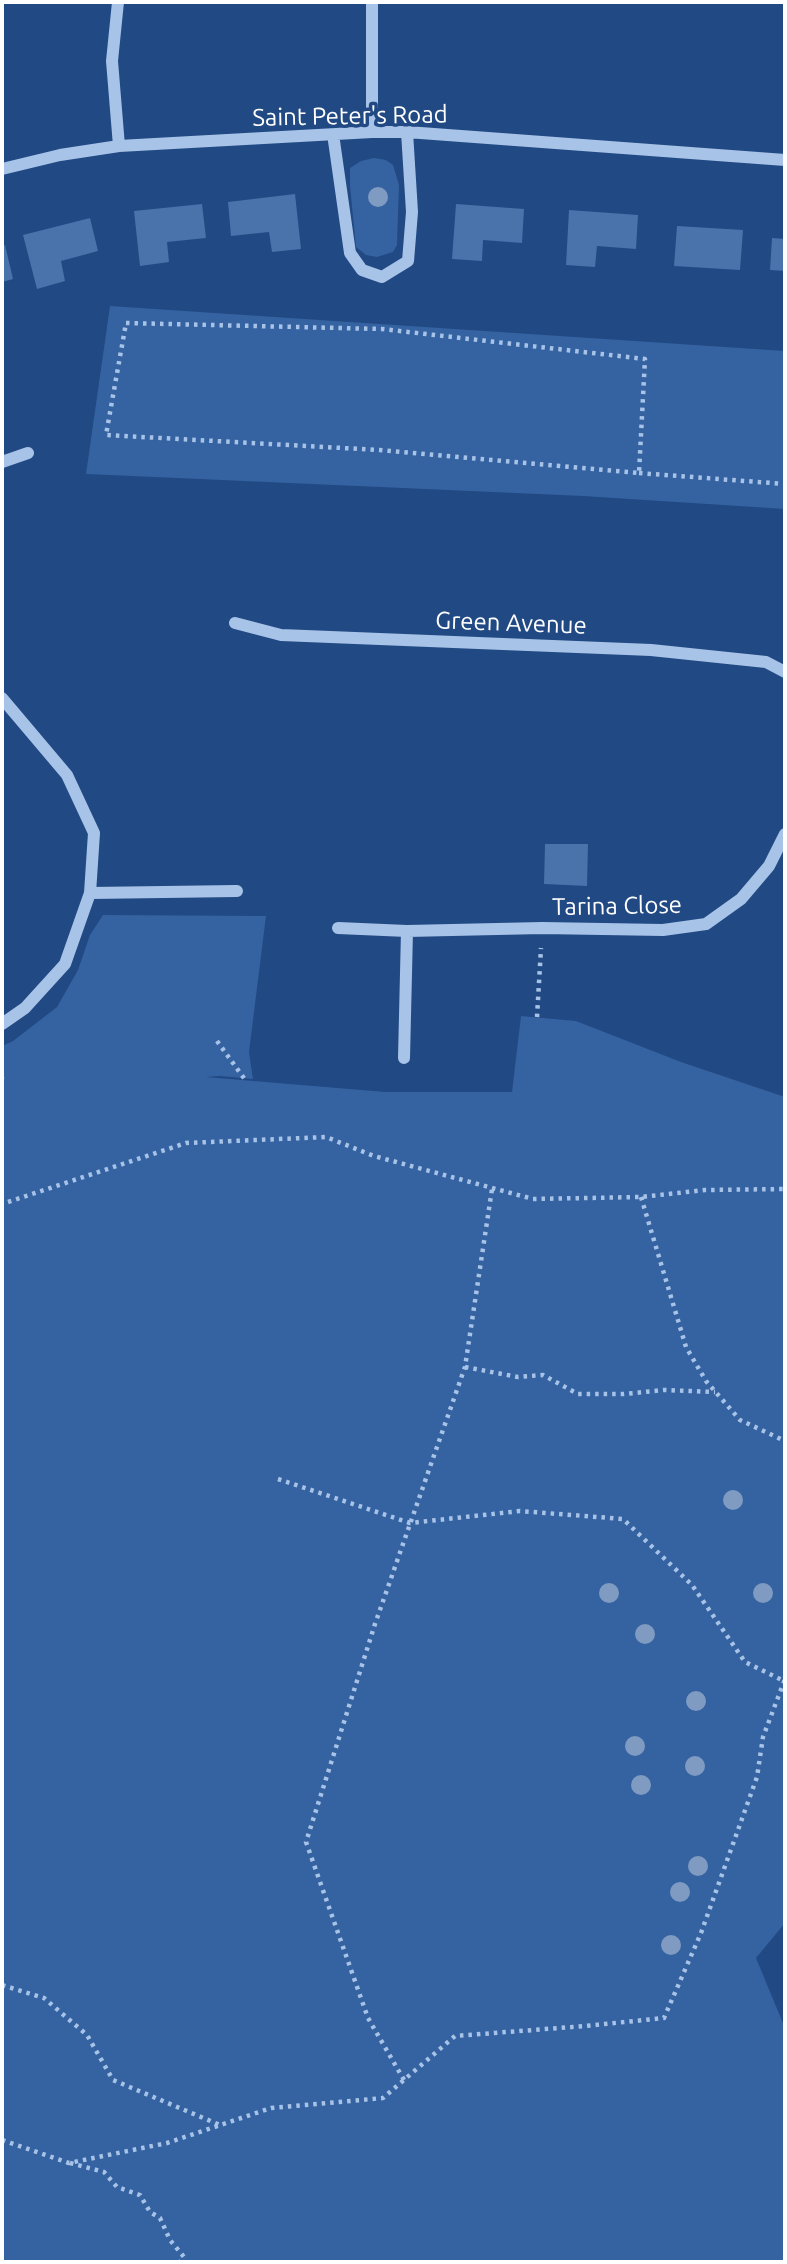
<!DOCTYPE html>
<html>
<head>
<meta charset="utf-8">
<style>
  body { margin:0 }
  #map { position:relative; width:787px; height:2264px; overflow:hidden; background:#214983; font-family:Ubuntu,sans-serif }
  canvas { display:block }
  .frame { position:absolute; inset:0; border:4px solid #fff; pointer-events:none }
</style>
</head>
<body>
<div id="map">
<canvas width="787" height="2264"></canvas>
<div class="frame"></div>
</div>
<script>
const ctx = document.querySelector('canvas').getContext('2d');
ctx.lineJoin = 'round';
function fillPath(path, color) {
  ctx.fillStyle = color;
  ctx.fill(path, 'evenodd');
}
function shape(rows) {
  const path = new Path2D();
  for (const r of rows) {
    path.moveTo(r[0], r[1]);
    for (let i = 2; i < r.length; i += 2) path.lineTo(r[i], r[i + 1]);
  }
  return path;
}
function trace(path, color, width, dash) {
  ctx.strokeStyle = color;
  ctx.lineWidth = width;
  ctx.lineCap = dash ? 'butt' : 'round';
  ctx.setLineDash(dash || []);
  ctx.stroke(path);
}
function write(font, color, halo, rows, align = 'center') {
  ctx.font = font + ' Ubuntu,sans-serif';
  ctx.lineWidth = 7;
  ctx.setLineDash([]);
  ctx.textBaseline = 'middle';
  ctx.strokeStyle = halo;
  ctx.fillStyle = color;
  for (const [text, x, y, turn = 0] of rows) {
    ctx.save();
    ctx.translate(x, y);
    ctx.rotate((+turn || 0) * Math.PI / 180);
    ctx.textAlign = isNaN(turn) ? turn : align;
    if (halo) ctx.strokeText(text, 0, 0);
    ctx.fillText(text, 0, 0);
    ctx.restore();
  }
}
fillPath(shape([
  [374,158,386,160,393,165,399,185,397,245,393,252,377,257,366,255,356,247,350,186,350,168,361,161],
  [110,306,785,351,785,509,583,496,86,474],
  [103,915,266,916,249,1052,253,1079,220,1076,206,1077,385,1092,512,1092,521,1016,576,1021,681,1062,785,1097,785,1923,756,1958,785,2028,785,2262,2,2262,2,1046,13,1041,57,1007,78,970,90,935]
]), '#3562a0');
fillPath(shape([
  [295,194,301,249,272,252,269,232,231,236,228,202],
  [202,204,206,238,167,242,169,262,140,266,134,211],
  [456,204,524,209,522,243,483,240,482,261,452,259],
  [569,210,638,215,636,249,597,246,595,267,566,265],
  [90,218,98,251,61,261,65,281,37,289,23,235],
  [677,226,743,230,740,270,674,266],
  [772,238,785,239,785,271,770,270],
  [5,245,13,279,2,282,2,246],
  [545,844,588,844,587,886,544,884]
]), '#4a72ab');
trace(shape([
  [126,323,382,329,645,359,639,473,379,450,106,435,126,323],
  [639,473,785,484],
  [537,1017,541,948],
  [217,1041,246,1081],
  [2,1077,2,1079],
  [641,1197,686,1347,706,1381,740,1420,785,1441],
  [8,1202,186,1143,326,1137,374,1156,533,1199,641,1197,705,1190,785,1189],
  [465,1367,518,1377,543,1375,578,1394,624,1394,664,1390,715,1392],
  [278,1479,410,1523,520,1511,623,1519,692,1585,745,1662,784,1681],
  [2,1985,44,1998,87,2035,113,2080,220,2125],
  [404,2080,368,2018,306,1842,375,1624,465,1367,492,1189],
  [2,2140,69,2163,167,2143,271,2108,383,2098,455,2036,585,2026,664,2018,701,1933,757,1777,763,1737,785,1679],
  [70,2163,104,2172,117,2187,140,2195,150,2212,160,2218,170,2240,184,2257,180,2262]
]), '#a8c3e8', 4.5, [3.5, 5]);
trace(shape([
  [118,2,112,61,119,146],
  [372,132,372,2],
  [333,134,350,253,362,270,382,277,408,261,412,212,407,132],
  [2,169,60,155,119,146,372,132,407,132,785,160],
  [2,462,28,453],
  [235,623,281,635,651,650,766,662,785,672],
  [2,698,67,775,94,833,90,893,65,964,25,1008,2,1024],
  [90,893,237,891],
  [338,928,407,931,542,928,663,930,706,924,741,899,769,866,785,834],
  [404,1058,407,931]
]), '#a8c3e8', 12);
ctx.fillStyle = '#7f9bc2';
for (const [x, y] of [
  [378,197],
  [733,1500],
  [609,1593],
  [763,1593],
  [645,1634],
  [696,1701],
  [635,1746],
  [695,1766],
  [641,1785],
  [698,1866],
  [680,1892],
  [671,1945]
]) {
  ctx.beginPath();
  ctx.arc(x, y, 10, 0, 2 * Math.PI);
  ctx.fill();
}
write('24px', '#fff', '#214983', [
  ["Saint Peter's Road",350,116,-1],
  ["Green Avenue",511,623,2],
  ["Tarina Close",617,906,-1]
]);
</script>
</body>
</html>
